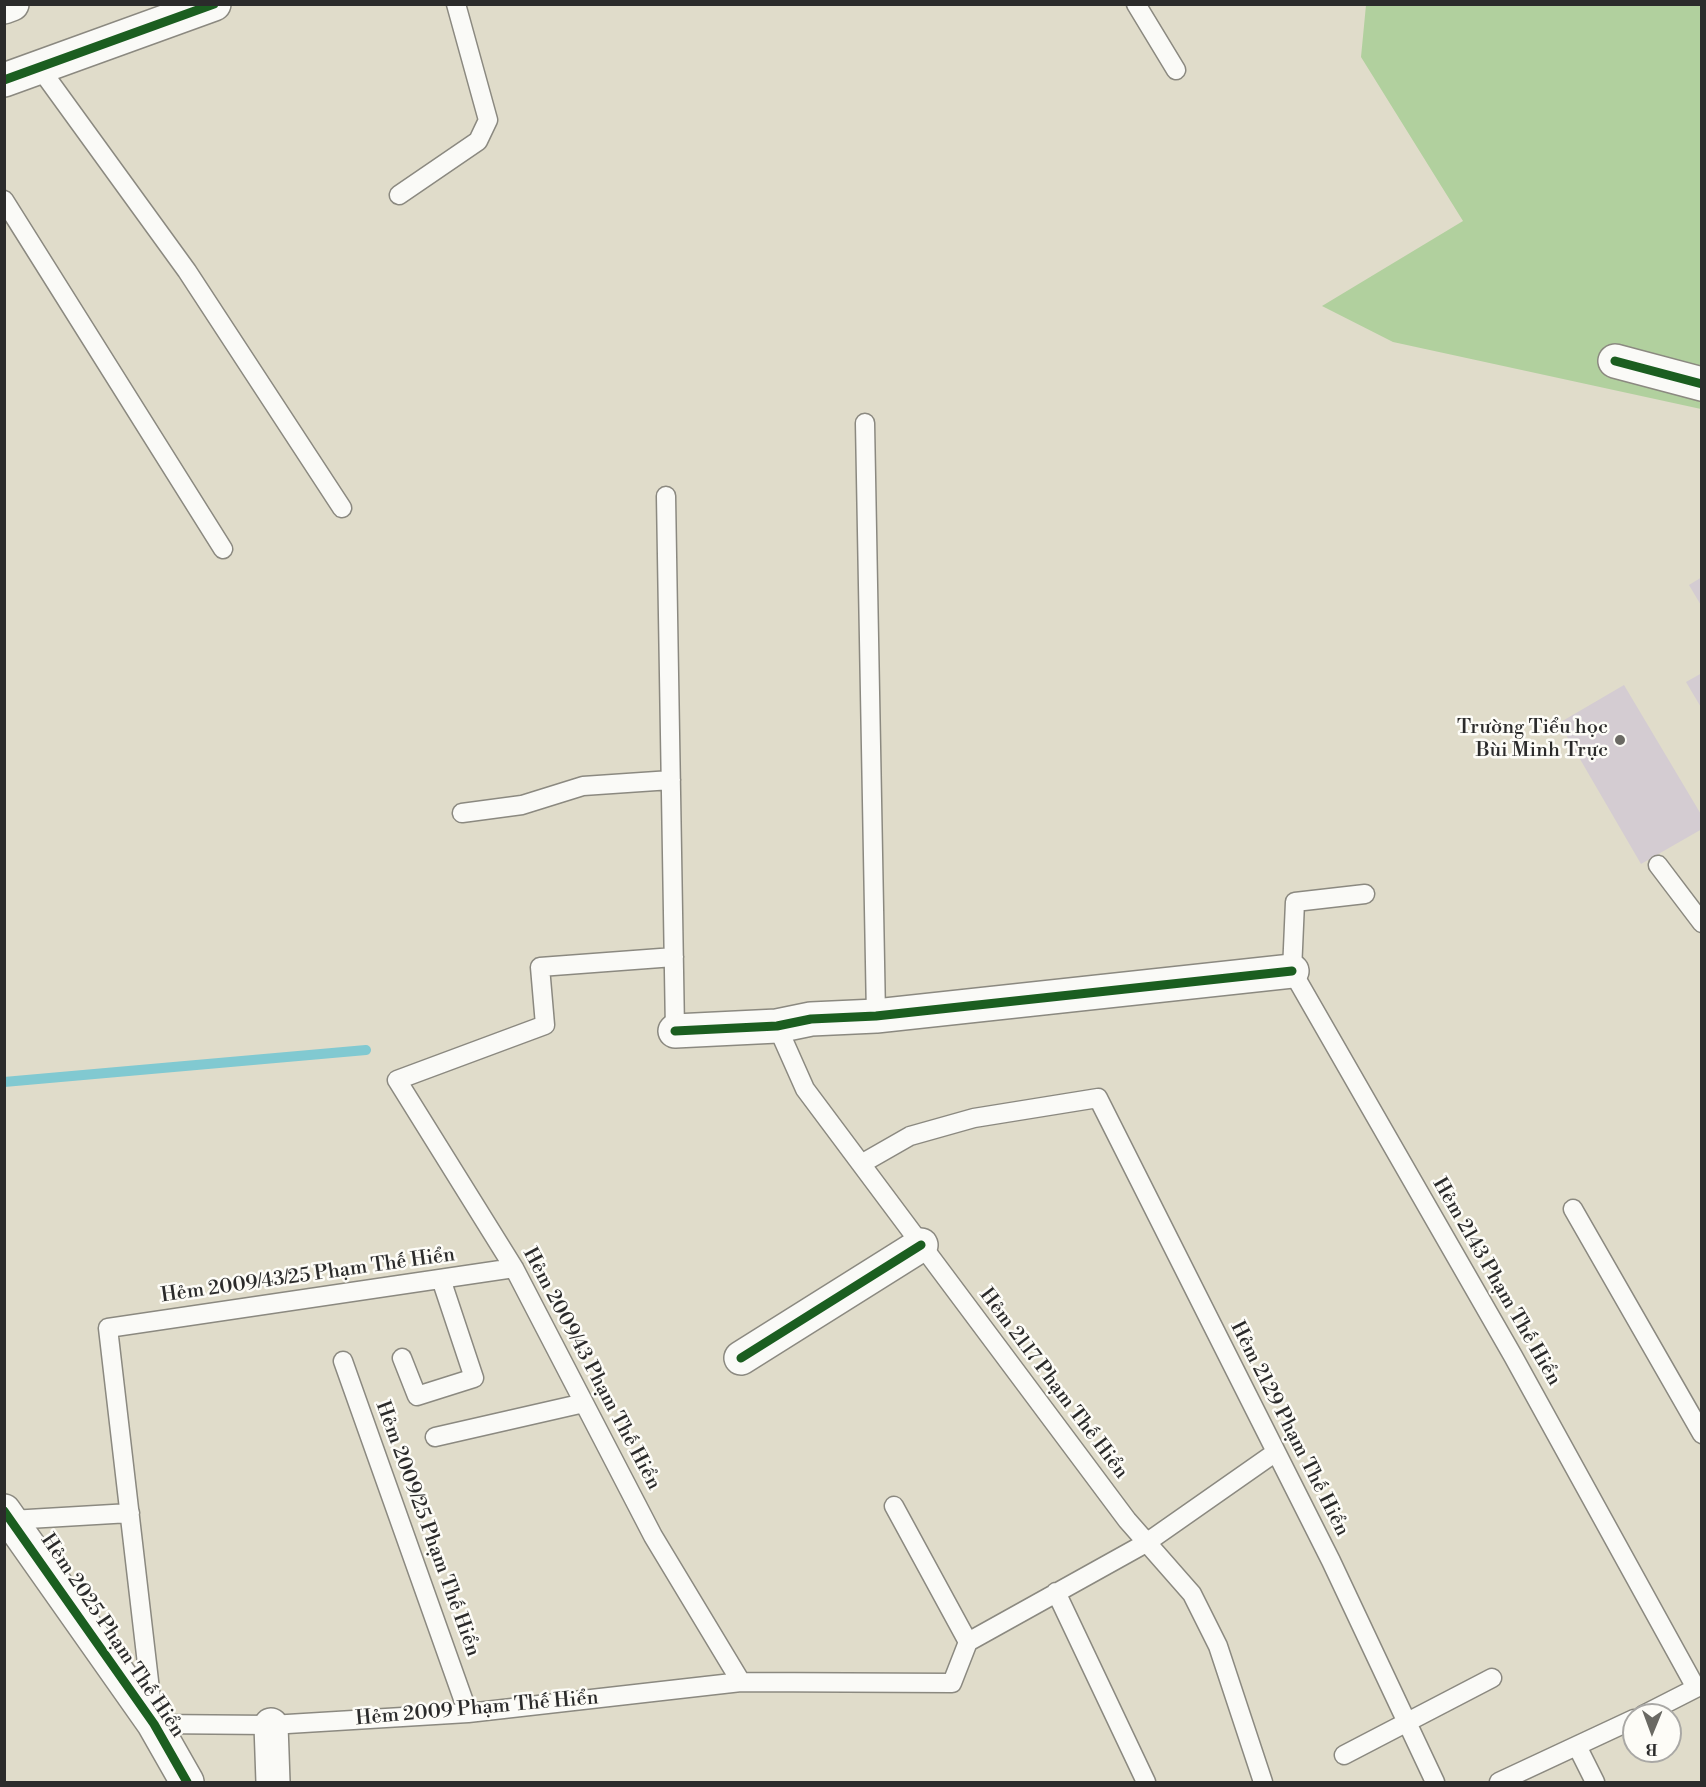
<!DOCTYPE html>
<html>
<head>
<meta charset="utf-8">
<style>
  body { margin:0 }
  #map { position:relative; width:1706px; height:1787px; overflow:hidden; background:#e0dcca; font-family:"Libre Bodoni",serif }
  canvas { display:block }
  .frame { position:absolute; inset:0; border:6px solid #2b2b2b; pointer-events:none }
  .north { position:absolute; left:1622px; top:1703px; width:60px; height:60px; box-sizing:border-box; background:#fdfcf7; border:2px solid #a9a8a5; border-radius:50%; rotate:181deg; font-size:16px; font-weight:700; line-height:24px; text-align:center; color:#2b2b2b }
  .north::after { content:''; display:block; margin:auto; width:21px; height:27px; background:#6a6963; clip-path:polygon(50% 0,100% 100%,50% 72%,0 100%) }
</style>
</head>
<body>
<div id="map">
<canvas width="1706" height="1787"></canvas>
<div class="frame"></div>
<div class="north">B</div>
</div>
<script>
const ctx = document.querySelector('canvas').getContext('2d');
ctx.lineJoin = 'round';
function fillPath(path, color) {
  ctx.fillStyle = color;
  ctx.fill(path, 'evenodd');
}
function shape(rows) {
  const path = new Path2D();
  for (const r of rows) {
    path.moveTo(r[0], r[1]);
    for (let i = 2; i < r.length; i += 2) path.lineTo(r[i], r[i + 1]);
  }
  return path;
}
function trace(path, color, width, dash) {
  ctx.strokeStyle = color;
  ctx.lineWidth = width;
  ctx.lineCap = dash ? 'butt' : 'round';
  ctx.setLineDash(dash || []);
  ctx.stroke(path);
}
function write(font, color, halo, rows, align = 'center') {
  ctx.font = font + ' "Libre Bodoni",serif';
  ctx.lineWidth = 5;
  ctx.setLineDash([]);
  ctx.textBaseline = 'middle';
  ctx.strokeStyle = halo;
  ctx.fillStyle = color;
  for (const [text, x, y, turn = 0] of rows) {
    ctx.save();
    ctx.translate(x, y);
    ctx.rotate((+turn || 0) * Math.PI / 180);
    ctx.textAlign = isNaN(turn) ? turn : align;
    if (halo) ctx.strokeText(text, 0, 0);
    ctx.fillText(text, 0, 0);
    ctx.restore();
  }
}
fillPath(shape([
  [1366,5,1701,5,1701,409,1393,342,1322,306,1463,221,1361,57]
]), '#b1d09e');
trace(shape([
  [4,1082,366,1050]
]), '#81c9d1', 10);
fillPath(shape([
  [1702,577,1702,607,1689,585],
  [1702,673,1702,709,1686,682],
  [1624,685,1702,816,1702,829,1641,864,1559,723]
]), '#d4ccd2');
const service = shape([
  [1136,4,1176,70],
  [39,67,187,271,342,508],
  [399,195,478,141,488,120,456,4],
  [4,200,223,549],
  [865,423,876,1016],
  [666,496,675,1031],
  [462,813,522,805,583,786,671,780],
  [1658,865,1702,923],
  [1365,894,1295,902,1292,971,1513,1356,1696,1688,1643,1715],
  [674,957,540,967,545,1025,397,1080,514,1268,653,1536,741,1682],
  [777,1026,805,1089,1127,1520,1192,1594,1218,1646,1263,1782],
  [861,1164,910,1136,974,1118,1098,1098,1331,1561,1435,1782],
  [1573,1209,1702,1434],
  [514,1268,108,1328,154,1724,271,1725,468,1713,741,1682,952,1683,968,1642,1146,1543,1276,1452],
  [402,1358,417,1396,474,1378,441,1279],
  [343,1361,468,1713],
  [435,1437,584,1403],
  [894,1506,968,1642],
  [11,1520,130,1513],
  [1056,1592,1146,1782],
  [1578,1748,1595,1782],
  [1344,1755,1492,1678],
  [1499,1782,1634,1719]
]);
const minor = shape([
  [1615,361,1702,384],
  [675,1031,777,1026,811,1019,876,1016,1292,971],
  [741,1358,921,1245],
  [4,1511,154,1724,187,1782],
  [271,1725,273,1782]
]);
const tertiary = shape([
  [4,7,12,4],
  [4,80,214,4]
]);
trace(service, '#8b8980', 21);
trace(minor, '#8b8980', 36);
trace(tertiary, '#8b8980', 36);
trace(service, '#fafaf7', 18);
trace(minor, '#fafaf7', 33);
trace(tertiary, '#fafaf7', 33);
trace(shape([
  [4,80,214,4],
  [1615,361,1702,384],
  [675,1031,777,1026,811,1019,876,1016,1292,971],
  [741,1358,921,1245],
  [4,1511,154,1724,187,1782]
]), '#1b5e20', 9);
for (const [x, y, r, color] of [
  [1620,740,6,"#6a6963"]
]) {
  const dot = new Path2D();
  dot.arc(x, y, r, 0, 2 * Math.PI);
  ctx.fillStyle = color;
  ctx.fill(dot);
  trace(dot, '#fdfcf7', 2);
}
write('20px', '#2b2b2b', '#fdfcf7', [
  ["Trường Tiểu học",1608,728],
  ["Bùi Minh Trực",1608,751]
], 'right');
write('20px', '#2b2b2b', '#fdfcf7', [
  ["Hẻm 2009/43/25 Phạm Thế Hiển",308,1276,-8],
  ["Hẻm 2143 Phạm Thế Hiển",1496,1282,60],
  ["Hẻm 2009/43 Phạm Thế Hiển",591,1369,62],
  ["Hẻm 2117 Phạm Thế Hiển",1053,1384,53],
  ["Hẻm 2129 Phạm Thế Hiển",1289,1429,63],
  ["Hẻm 2009/25 Phạm Thế Hiển",427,1529,70],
  ["Hẻm 2025 Phạm Thế Hiển",112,1636,56],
  ["Hẻm 2009 Phạm Thế Hiển",477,1709,-5]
]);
</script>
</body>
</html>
